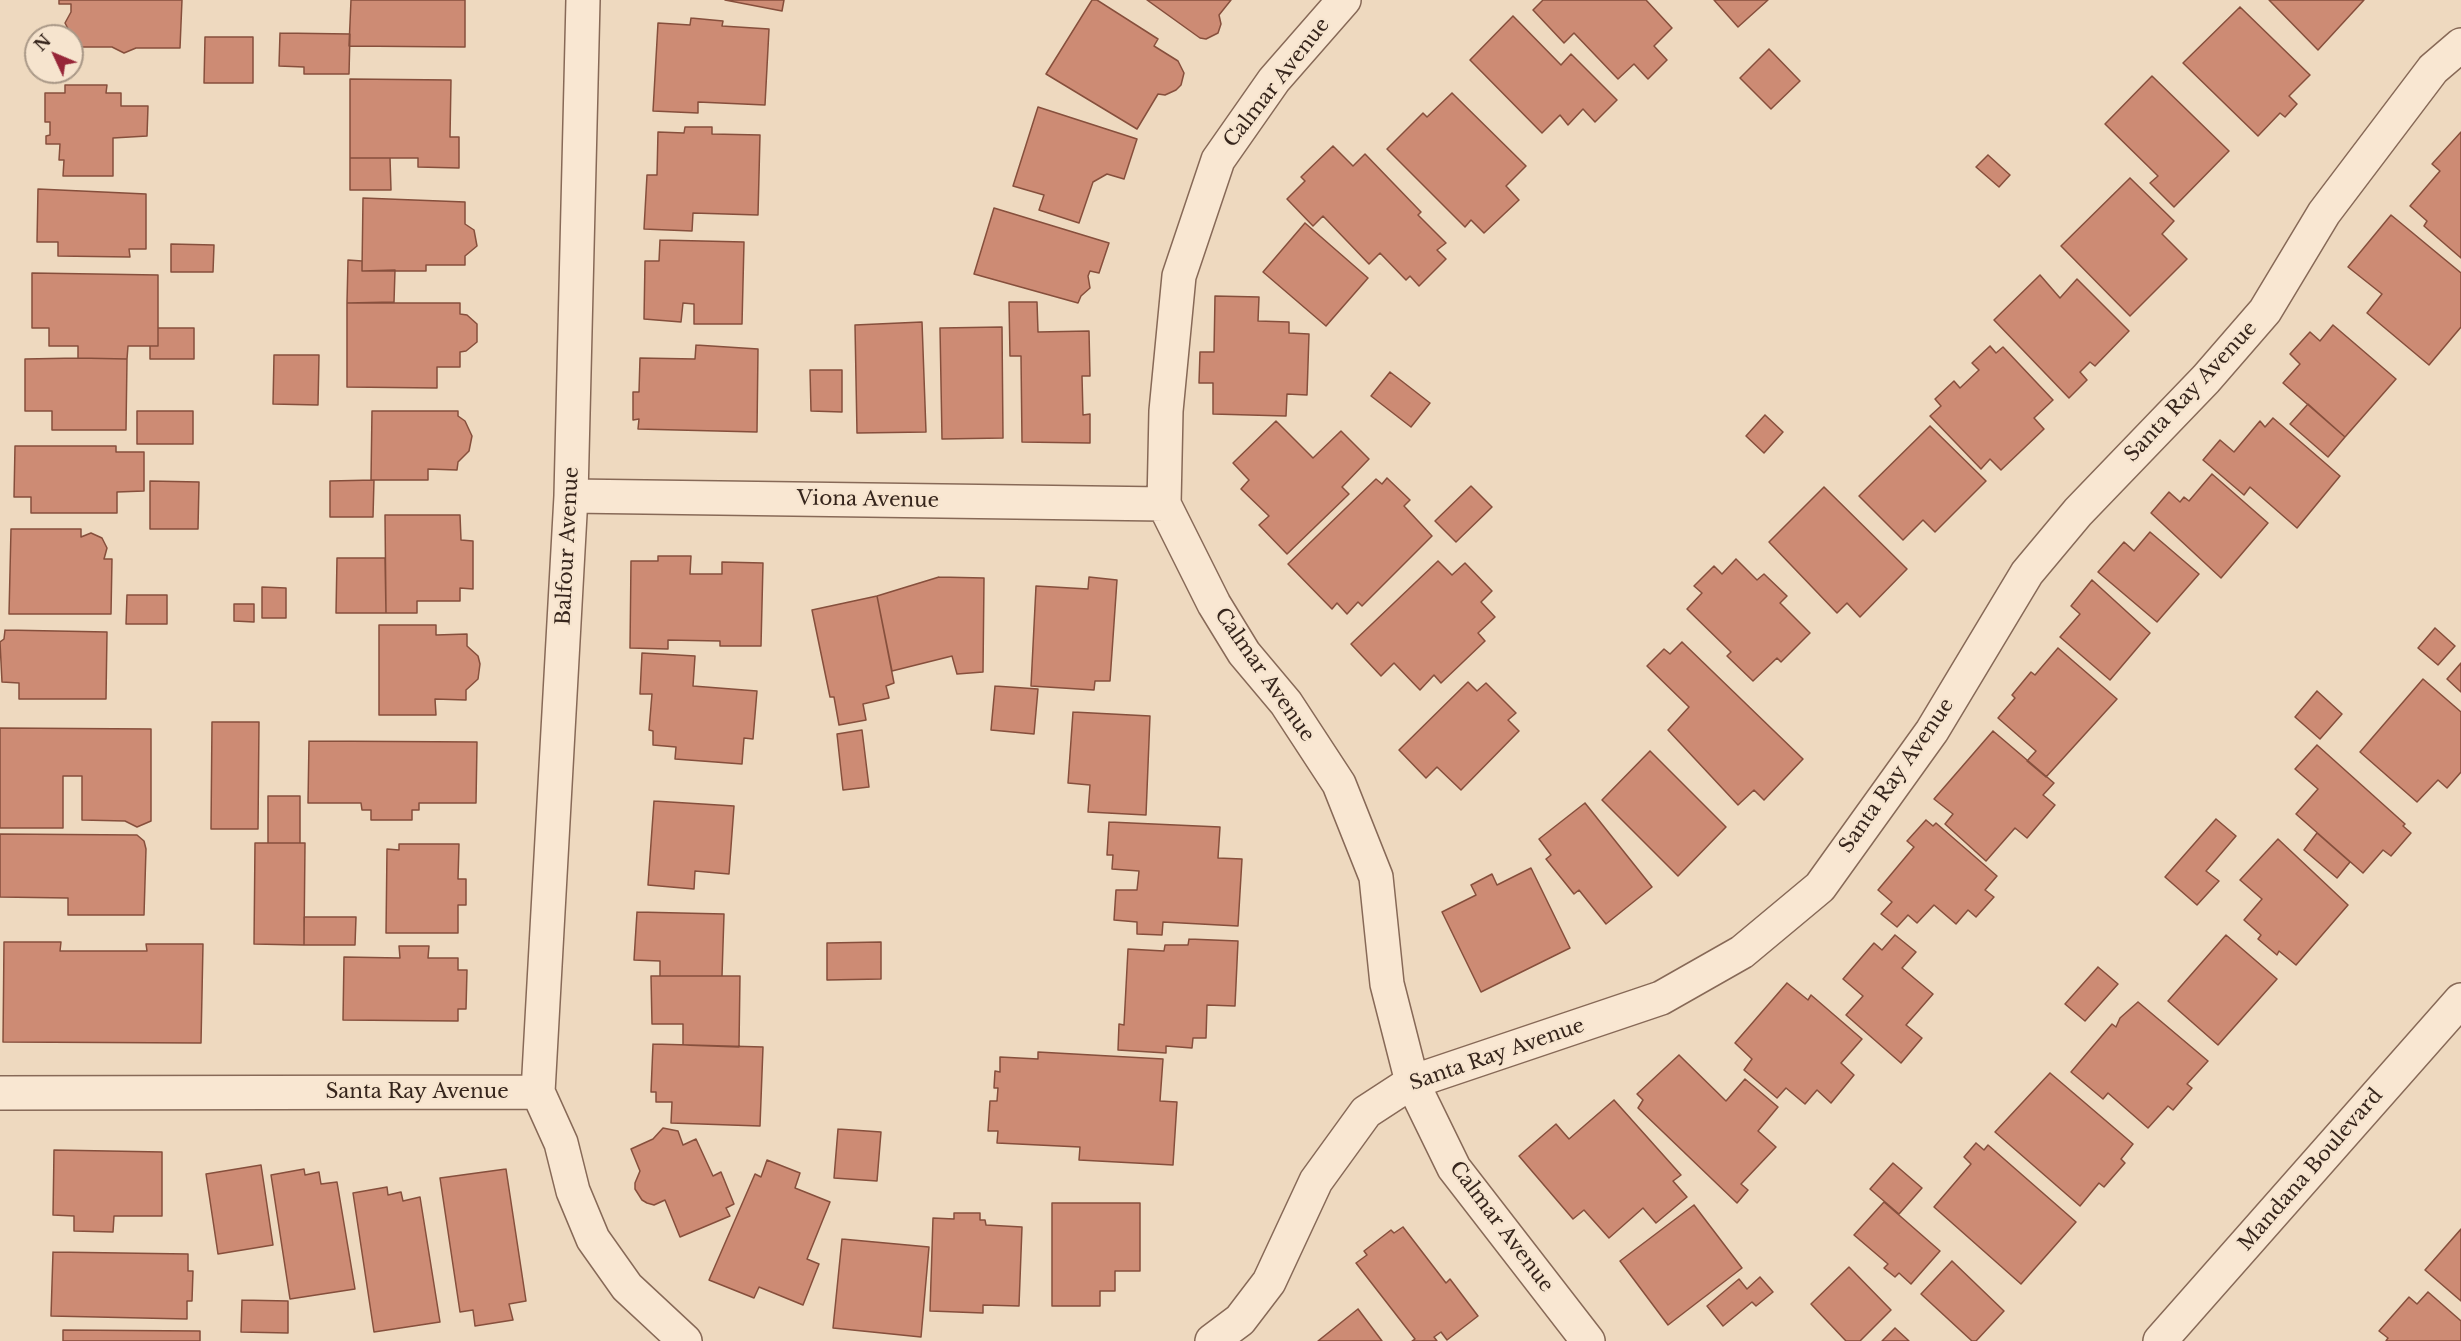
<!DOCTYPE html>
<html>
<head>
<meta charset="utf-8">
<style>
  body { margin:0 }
  #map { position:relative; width:2461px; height:1341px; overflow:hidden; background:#eed9bf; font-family:"Libre Baskerville",serif }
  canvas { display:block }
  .north { position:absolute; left:24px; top:24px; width:60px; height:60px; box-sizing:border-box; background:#f6e4ce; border:2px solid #a99887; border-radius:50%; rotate:314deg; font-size:16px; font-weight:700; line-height:24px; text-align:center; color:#36251c }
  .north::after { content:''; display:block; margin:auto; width:21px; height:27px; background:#972638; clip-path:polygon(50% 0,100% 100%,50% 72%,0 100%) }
</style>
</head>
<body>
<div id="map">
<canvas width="2461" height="1341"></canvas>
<div class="north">N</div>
</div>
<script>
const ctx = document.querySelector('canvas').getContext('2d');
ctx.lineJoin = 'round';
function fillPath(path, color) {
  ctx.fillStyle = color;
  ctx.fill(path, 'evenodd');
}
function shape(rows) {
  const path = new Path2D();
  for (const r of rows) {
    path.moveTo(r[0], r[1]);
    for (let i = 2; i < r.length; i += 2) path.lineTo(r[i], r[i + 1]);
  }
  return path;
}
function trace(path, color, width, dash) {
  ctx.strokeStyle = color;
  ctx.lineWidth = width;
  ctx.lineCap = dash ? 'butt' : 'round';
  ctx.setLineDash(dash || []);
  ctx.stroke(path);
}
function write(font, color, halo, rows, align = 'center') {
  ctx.font = font + ' "Libre Baskerville",serif';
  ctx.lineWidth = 4.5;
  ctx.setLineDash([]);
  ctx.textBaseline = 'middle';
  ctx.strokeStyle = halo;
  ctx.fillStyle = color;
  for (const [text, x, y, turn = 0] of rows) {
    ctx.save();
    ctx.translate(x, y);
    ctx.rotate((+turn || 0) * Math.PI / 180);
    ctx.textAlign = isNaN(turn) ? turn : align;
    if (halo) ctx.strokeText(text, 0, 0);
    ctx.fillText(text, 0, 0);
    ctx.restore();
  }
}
const building = shape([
  [59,0,182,0,180,48,136,48,124,53,112,47,72,47,72,36,65,23,71,12,71,4,59,4,59,0],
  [351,0,465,0,465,47,349,46,351,0],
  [725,0,784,0,782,11,725,0],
  [1092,0,1097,0,1158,39,1154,46,1178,61,1184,73,1181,85,1176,90,1165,95,1158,94,1137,129,1046,74,1092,0],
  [1147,0,1231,0,1219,15,1221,24,1218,33,1206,39,1200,38,1147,0],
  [1543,0,1646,0,1672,28,1654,46,1667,60,1648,79,1634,64,1618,79,1574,33,1564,43,1533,10,1543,0],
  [1714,0,1768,0,1738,27,1714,0],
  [2269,0,2364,0,2318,50,2269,0],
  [2240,7,2310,75,2289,96,2297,104,2285,117,2280,113,2258,136,2183,63,2240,7],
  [1513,16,1561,65,1571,54,1617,100,1595,122,1583,109,1568,125,1560,115,1542,133,1470,60,1513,16],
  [691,18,723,21,722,26,769,29,765,105,698,102,698,113,653,111,658,23,690,25,691,18],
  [280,33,350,34,349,74,304,74,304,67,279,66,280,33],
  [205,37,253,37,253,83,204,83,205,37],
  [1769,49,1800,81,1771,109,1740,78,1769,49],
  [2152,76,2229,151,2174,207,2150,183,2158,176,2105,124,2152,76],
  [350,79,451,80,450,137,459,137,459,168,418,167,418,158,350,158,350,79],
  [65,85,107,85,106,93,121,93,121,106,148,106,147,136,113,138,113,176,63,176,64,160,59,160,60,144,46,144,46,136,50,135,50,122,45,122,45,93,65,93,65,85],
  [1452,93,1526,166,1506,186,1519,200,1484,233,1471,220,1465,227,1387,149,1423,113,1427,117,1452,93],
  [1038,107,1137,139,1124,179,1107,174,1093,182,1079,223,1039,210,1044,195,1013,186,1038,107],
  [685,127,712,127,712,134,760,135,758,215,693,213,692,231,644,229,647,175,657,175,658,132,684,133,685,127],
  [2461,132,2461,258,2424,226,2427,221,2410,206,2440,171,2432,164,2461,132],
  [1333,146,1353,166,1365,154,1421,212,1418,215,1446,243,1437,250,1446,259,1419,286,1410,276,1406,280,1380,253,1369,264,1323,216,1313,226,1287,199,1305,181,1301,177,1333,146],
  [1988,155,2010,175,1999,187,1976,167,1988,155],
  [350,158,390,158,391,190,350,190,350,158],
  [2130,178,2174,221,2162,234,2187,259,2130,316,2061,246,2130,178],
  [38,189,146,194,146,249,129,249,130,257,58,256,58,242,37,242,38,189],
  [363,198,465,202,465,224,474,230,477,246,465,256,465,265,426,265,426,271,362,271,363,198],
  [994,208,1109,243,1099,273,1090,271,1088,276,1090,288,1081,296,1078,303,974,274,994,208],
  [2391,215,2461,273,2461,327,2429,365,2367,313,2382,294,2348,267,2391,215],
  [1305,223,1368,278,1326,326,1263,272,1305,223],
  [660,240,744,242,742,324,694,324,694,304,683,303,681,322,644,319,645,261,659,261,660,240],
  [171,244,214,245,213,272,171,272,171,244],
  [348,260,362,261,362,271,395,270,394,302,347,303,348,260],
  [32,273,158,275,158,346,128,346,127,359,78,358,78,346,49,346,49,328,32,328,32,273],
  [2040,275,2060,298,2077,279,2129,331,2095,366,2090,362,2080,372,2087,380,2069,398,1994,320,2040,275],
  [1215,296,1259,297,1258,321,1289,322,1289,333,1309,334,1307,395,1287,394,1286,416,1213,414,1213,383,1199,383,1200,352,1214,352,1215,296],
  [1009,302,1037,302,1038,332,1089,331,1090,376,1082,376,1083,415,1090,414,1090,443,1022,442,1021,356,1010,356,1009,302],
  [347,303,460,303,460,314,467,315,477,324,477,342,466,351,460,352,460,367,437,367,437,388,347,387,347,303],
  [922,322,926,432,857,433,855,325,922,322],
  [2333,325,2396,379,2345,437,2283,383,2300,364,2290,354,2310,332,2320,341,2333,325],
  [1002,327,1003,438,942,439,940,328,1002,327],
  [158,328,194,328,194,359,150,359,150,346,158,346,158,328],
  [696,345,758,349,757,432,638,429,639,419,633,420,633,392,639,392,640,358,695,359,696,345],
  [1990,346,1996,353,2003,347,2053,400,2034,418,2044,429,2001,470,1990,459,1981,469,1930,416,1941,406,1935,399,1954,381,1960,388,1979,370,1972,363,1990,346],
  [274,355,319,355,318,405,273,404,274,355],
  [78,358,127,359,126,430,52,430,52,411,25,411,25,359,78,358],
  [810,370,842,370,842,412,811,411,810,370],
  [1390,372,1430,403,1411,427,1371,396,1390,372],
  [2308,404,2345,437,2328,457,2290,424,2308,404],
  [137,411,193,411,193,444,137,444,137,411],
  [372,411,458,411,458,416,465,421,472,436,469,451,458,462,457,470,428,469,428,480,371,480,372,411],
  [1765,415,1783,432,1764,453,1746,436,1765,415],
  [2273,418,2340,476,2297,528,2250,487,2244,495,2203,460,2220,440,2234,452,2260,421,2265,427,2273,418],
  [1276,421,1313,458,1341,431,1369,459,1342,487,1349,494,1287,554,1259,525,1269,516,1241,489,1249,480,1233,463,1276,421],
  [1930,426,1986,481,1935,532,1923,520,1903,540,1859,496,1930,426],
  [15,446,116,446,116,452,144,452,144,491,117,492,117,513,31,513,31,497,14,497,15,446],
  [2212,474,2268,523,2221,578,2151,513,2169,492,2180,502,2184,497,2189,501,2212,474],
  [1387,478,1410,500,1404,506,1432,536,1362,606,1358,602,1347,614,1337,603,1332,609,1288,564,1376,479,1382,484,1387,478],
  [374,480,373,517,330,517,330,481,374,480],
  [150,481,199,482,198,529,150,529,150,481],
  [1471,486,1492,507,1456,542,1435,521,1471,486],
  [1824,487,1907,569,1860,617,1847,603,1837,613,1769,542,1824,487],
  [385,515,460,515,461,540,473,541,473,589,460,588,460,601,417,601,417,613,386,613,385,515],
  [11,529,81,529,81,537,91,533,102,538,107,548,104,559,112,559,111,614,9,614,11,529],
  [2150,532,2199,574,2157,622,2098,572,2124,542,2134,551,2150,532],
  [658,556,691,556,690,574,722,574,722,562,763,563,761,646,720,646,720,641,668,640,668,649,630,648,631,561,658,561,658,556],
  [337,558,385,558,386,613,336,613,337,558],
  [1736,559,1757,580,1764,574,1787,596,1780,603,1810,633,1781,662,1777,658,1753,681,1727,656,1731,652,1687,609,1702,593,1694,586,1714,566,1722,574,1736,559],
  [1438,561,1452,575,1465,563,1492,591,1481,602,1495,617,1478,633,1485,641,1441,683,1434,675,1420,690,1394,663,1381,676,1351,644,1438,561],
  [939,577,984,578,983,672,957,674,952,656,892,671,877,596,939,577],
  [1089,577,1117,580,1110,681,1095,681,1094,690,1031,686,1036,586,1088,589,1089,577],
  [2092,580,2150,633,2110,680,2060,637,2080,614,2071,606,2092,580],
  [262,587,286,588,286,618,262,618,262,587],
  [127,595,167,595,167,624,126,624,127,595],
  [877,596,894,683,886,686,889,698,863,704,866,720,839,725,834,697,830,697,812,610,877,596],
  [234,604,254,604,254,622,234,621,234,604],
  [379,625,436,625,436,635,467,634,467,646,478,656,480,664,478,679,466,690,466,700,435,699,436,715,379,715,379,625],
  [2435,628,2455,646,2438,665,2418,648,2435,628],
  [5,630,107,632,106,699,19,699,19,683,2,682,0,642,4,639,5,630],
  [1682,642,1803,759,1764,800,1754,790,1738,805,1668,730,1689,707,1647,666,1664,649,1670,654,1682,642],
  [2058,648,2117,699,2046,777,2027,761,2036,751,1998,718,2015,698,2012,695,2031,672,2035,675,2058,648],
  [642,653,695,656,693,686,757,691,753,739,744,738,742,764,675,759,676,747,653,745,653,731,649,730,652,694,640,694,642,653],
  [2461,663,2461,692,2447,679,2461,663],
  [2423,679,2461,712,2461,772,2447,788,2438,780,2417,802,2360,752,2423,679],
  [1468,682,1477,691,1486,683,1516,713,1508,720,1519,731,1461,790,1437,767,1426,778,1399,750,1468,682],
  [995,686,1038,689,1034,734,991,730,995,686],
  [2317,691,2342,714,2320,739,2295,717,2317,691],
  [1073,712,1150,716,1146,815,1088,812,1090,785,1068,783,1073,712],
  [212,722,259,722,258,829,211,829,212,722],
  [0,728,151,729,151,821,137,827,125,821,82,820,82,776,63,776,63,828,0,828,0,728],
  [862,730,869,787,843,790,837,734,862,730],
  [1993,731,2054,783,2043,795,2055,805,2027,838,2015,828,1986,861,1945,824,1953,814,1934,799,1993,731],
  [309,741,477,742,476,803,419,803,419,810,412,810,412,820,371,820,371,810,362,810,361,803,308,803,309,741],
  [2317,745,2405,824,2403,826,2411,833,2391,856,2383,850,2363,873,2296,814,2318,789,2295,769,2317,745],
  [1650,751,1726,827,1678,876,1602,800,1650,751],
  [268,796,300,796,300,843,268,843,268,796],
  [654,801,734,806,729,874,695,871,694,889,648,885,654,801],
  [1585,803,1652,887,1606,924,1579,890,1574,894,1546,859,1551,855,1539,839,1585,803],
  [2216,819,2236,836,2206,871,2219,881,2197,905,2165,877,2216,819],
  [1926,820,1933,826,1936,823,1997,876,1985,890,1994,897,1976,917,1968,910,1956,924,1934,905,1917,923,1908,915,1897,927,1881,914,1892,902,1878,890,1914,847,1907,841,1926,820],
  [1109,822,1220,827,1218,858,1242,859,1238,926,1163,922,1162,935,1137,934,1137,922,1114,920,1116,890,1137,890,1139,871,1112,869,1113,855,1107,855,1109,822],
  [2317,833,2350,862,2337,878,2304,850,2317,833],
  [0,834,137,835,144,841,146,849,144,915,68,915,68,898,0,897,0,834],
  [2278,839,2348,905,2296,965,2279,951,2277,955,2258,939,2261,935,2244,920,2262,899,2240,880,2278,839],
  [255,843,305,843,304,945,254,944,255,843],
  [399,844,459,844,458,879,466,879,466,905,458,905,458,933,386,933,387,849,399,850,399,844],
  [1531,868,1570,948,1481,992,1442,912,1476,895,1471,885,1492,874,1497,885,1531,868],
  [637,912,724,914,722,976,660,976,660,961,634,960,637,912],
  [304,917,356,917,355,945,304,945,304,917],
  [1895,935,1916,952,1902,968,1933,994,1906,1025,1922,1038,1901,1063,1846,1015,1863,996,1843,979,1874,943,1882,950,1895,935],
  [2226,935,2277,979,2218,1045,2168,1001,2226,935],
  [1189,939,1238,941,1235,1006,1207,1005,1206,1038,1193,1038,1192,1048,1166,1046,1166,1053,1118,1050,1119,1024,1124,1025,1128,949,1164,951,1165,945,1188,945,1189,939],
  [4,942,61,942,60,951,147,951,146,944,203,944,201,1043,3,1042,4,942],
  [881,942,881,979,827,980,827,943,881,942],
  [399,946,429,946,428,958,458,958,458,970,467,970,466,1009,458,1009,458,1021,343,1020,344,957,400,958,399,946],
  [2098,967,2118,984,2085,1021,2065,1004,2098,967],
  [651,976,740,976,739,1047,683,1045,683,1024,652,1024,651,976],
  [1787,983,1808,1000,1811,995,1862,1039,1841,1063,1854,1075,1831,1103,1817,1090,1805,1104,1786,1088,1777,1098,1744,1070,1752,1059,1735,1043,1787,983],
  [2138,1002,2208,1061,2187,1084,2192,1088,2173,1110,2168,1106,2148,1128,2108,1093,2103,1099,2071,1072,2112,1024,2116,1027,2120,1018,2138,1002],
  [653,1044,763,1047,760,1126,671,1123,672,1102,656,1102,656,1092,651,1092,653,1044],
  [1038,1052,1163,1059,1160,1101,1177,1102,1173,1165,1079,1160,1080,1147,997,1143,998,1131,988,1131,990,1101,997,1101,998,1088,994,1088,995,1071,1000,1072,1000,1057,1038,1059,1038,1052],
  [1679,1055,1726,1101,1745,1079,1778,1107,1758,1131,1776,1147,1741,1184,1748,1190,1737,1203,1638,1108,1643,1100,1637,1094,1679,1055],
  [2050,1073,2133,1144,2121,1159,2125,1163,2104,1187,2099,1183,2080,1206,1995,1132,2050,1073],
  [1614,1100,1681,1175,1673,1181,1687,1197,1656,1223,1643,1208,1609,1238,1584,1210,1573,1219,1519,1156,1556,1124,1569,1139,1614,1100],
  [663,1128,678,1131,683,1145,696,1139,713,1176,721,1172,734,1204,726,1208,730,1216,680,1237,665,1200,654,1205,647,1203,642,1200,635,1189,635,1183,640,1171,631,1149,653,1139,663,1128],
  [838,1129,881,1132,877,1181,834,1178,838,1129],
  [1976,1143,1984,1150,1988,1145,2076,1222,2021,1284,1934,1207,1971,1164,1964,1157,1976,1143],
  [54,1150,162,1152,162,1216,114,1216,113,1232,74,1231,74,1216,53,1215,54,1150],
  [767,1160,800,1173,795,1188,830,1202,807,1259,819,1264,803,1305,759,1287,754,1298,709,1280,755,1174,761,1177,767,1160],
  [1893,1163,1922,1188,1899,1214,1870,1189,1893,1163],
  [261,1165,273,1245,218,1254,206,1174,261,1165],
  [304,1169,305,1175,319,1172,321,1184,337,1182,355,1289,290,1299,271,1175,304,1169],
  [506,1169,526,1301,509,1304,513,1320,475,1326,473,1310,460,1312,440,1178,506,1169],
  [387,1187,388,1195,401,1192,403,1201,420,1197,440,1322,374,1332,353,1193,387,1187],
  [1884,1202,1940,1251,1911,1284,1899,1273,1895,1277,1884,1268,1888,1264,1854,1235,1884,1202],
  [1052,1203,1140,1203,1140,1271,1115,1271,1115,1291,1100,1291,1100,1306,1052,1306,1052,1203],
  [1694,1205,1742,1268,1668,1325,1620,1261,1694,1205],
  [954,1213,980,1213,980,1220,985,1220,986,1225,1022,1227,1019,1306,983,1305,983,1313,930,1311,933,1218,954,1219,954,1213],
  [1403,1227,1446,1283,1450,1279,1478,1316,1447,1340,1441,1332,1434,1337,1437,1341,1412,1341,1415,1339,1356,1263,1367,1255,1364,1251,1391,1230,1394,1233,1403,1227],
  [2461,1229,2461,1301,2425,1270,2461,1229],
  [842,1239,929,1247,921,1337,833,1328,842,1239],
  [53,1252,188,1254,188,1271,193,1271,192,1301,187,1301,187,1319,51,1316,53,1252],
  [1952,1261,2004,1311,1976,1341,1972,1341,1921,1294,1952,1261],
  [1849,1267,1891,1310,1860,1341,1846,1341,1811,1304,1849,1267],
  [1760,1277,1773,1292,1756,1306,1752,1302,1723,1326,1707,1306,1739,1279,1747,1289,1760,1277],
  [2428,1292,2461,1321,2461,1341,2386,1341,2388,1338,2379,1331,2409,1297,2417,1304,2428,1292],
  [242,1300,288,1301,288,1333,241,1332,242,1300],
  [1358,1309,1382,1341,1318,1341,1358,1309],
  [1895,1328,1909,1341,1882,1341,1895,1328],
  [63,1330,200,1331,200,1341,63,1341,63,1330]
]);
fillPath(building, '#cd8b74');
trace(building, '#864f3c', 1.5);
const minor = shape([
  [1344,0,1274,80,1218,160,1179,276,1166,411,1164,504,1214,604,1244,653,1286,703,1339,784,1376,877,1387,984,1412,1082,1454,1168,1588,1341],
  [571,496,1164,504],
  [538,1092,571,496,583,0],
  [0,1093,538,1092,561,1143,573,1191,593,1239,627,1287,685,1341],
  [1212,1341,1240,1320,1269,1282,1316,1181,1366,1112,1412,1082,1661,998,1742,952,1820,887,1932,731,2027,573,2078,512,2206,379,2265,311,2324,213,2433,69,2461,45]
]);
const tertiary = shape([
  [2160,1341,2461,1000]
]);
trace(minor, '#876957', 36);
trace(tertiary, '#876957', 36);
trace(minor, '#f9e7d2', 33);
trace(tertiary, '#f9e7d2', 33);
write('20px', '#36251c', '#f6e4ce', [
  ["Calmar Avenue",1277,83,-52],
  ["Santa Ray Avenue",2191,392,-47],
  ["Viona Avenue",868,500,1],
  ["Balfour Avenue",568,546,-87],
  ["Calmar Avenue",1264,675,55],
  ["Santa Ray Avenue",1897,776,-55],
  ["Santa Ray Avenue",1497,1055,-19],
  ["Santa Ray Avenue",417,1092],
  ["Mandana Boulevard",2311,1170,-49],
  ["Calmar Avenue",1501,1227,53]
]);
</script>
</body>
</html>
